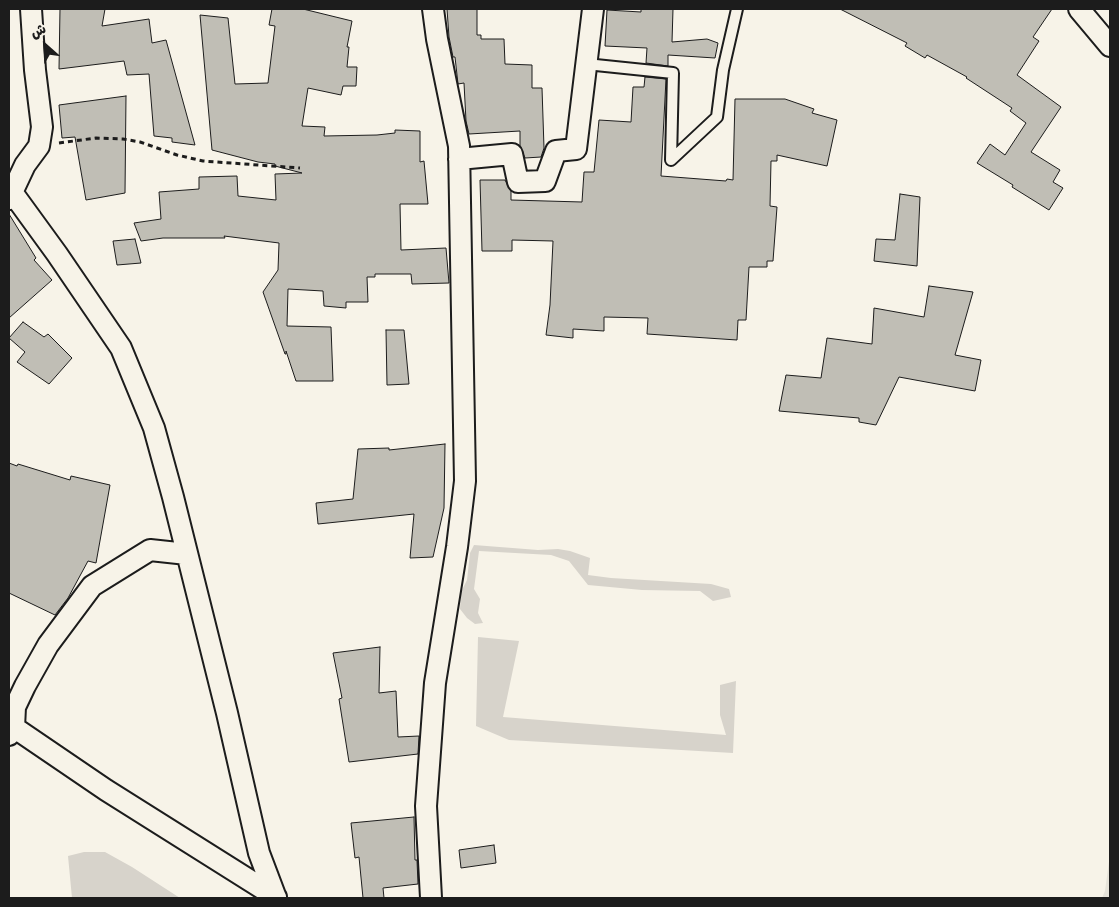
<!DOCTYPE html>
<html>
<head>
<meta charset="utf-8">
<style>
  body { margin:0 }
  #map { position:relative; width:1119px; height:907px; overflow:hidden; background:#f7f3e8; font-family:"Comic Neue","Playpen Sans Arabic",sans-serif }
  canvas { display:block }
  .frame { position:absolute; inset:0; border:10px solid #1c1c1c; pointer-events:none }
  .north { position:absolute; left:20px; top:20px; width:50px; height:50px; -webkit-text-stroke:4px #f7f3e8; paint-order:stroke; rotate:334deg; font-size:14px; font-weight:700; line-height:20px; text-align:center; color:#1c1c1c }
  .north::after { content:''; display:block; margin:auto; width:18px; height:22px; background:#1c1c1c; clip-path:polygon(50% 0,100% 100%,50% 72%,0 100%) }
</style>
</head>
<body>
<div id="map">
<canvas width="1119" height="907"></canvas>
<div class="frame"></div>
<div class="north">ش</div>
</div>
<script>
const ctx = document.querySelector('canvas').getContext('2d');
ctx.lineJoin = 'round';
function fillPath(path, color) {
  ctx.fillStyle = color;
  ctx.fill(path, 'evenodd');
}
function shape(rows) {
  const path = new Path2D();
  for (const r of rows) {
    path.moveTo(r[0], r[1]);
    for (let i = 2; i < r.length; i += 2) path.lineTo(r[i], r[i + 1]);
  }
  return path;
}
function trace(path, color, width, dash) {
  ctx.strokeStyle = color;
  ctx.lineWidth = width;
  ctx.lineCap = dash ? 'butt' : 'round';
  ctx.setLineDash(dash || []);
  ctx.stroke(path);
}
fillPath(shape([
  [1110,854,1110,898,1102,898,1105,891]
]), '#e6e3d9');
fillPath(shape([
  [474,545,538,550,558,549,570,551,590,558,588,575,611,578,711,584,729,589,731,597,713,601,700,591,642,590,588,585,569,561,551,555,479,551,474,589,480,599,478,613,483,623,475,624,467,618,460,609,461,592,467,580,470,553],
  [478,637,519,641,503,717,726,735,720,715,720,685,736,681,733,753,509,740,476,726],
  [84,852,105,852,132,867,180,898,72,898,68,856]
]), '#d7d3cb');
const building = shape([
  [60,9,105,9,102,26,149,19,152,43,166,40,195,145,172,142,172,138,154,136,149,74,127,75,124,61,59,69,60,9],
  [272,9,303,9,352,21,347,47,349,47,347,67,357,67,356,86,343,86,341,95,308,88,302,126,325,127,324,136,377,135,395,133,395,130,420,131,420,162,424,161,428,204,400,204,401,250,446,248,449,283,412,284,411,274,375,274,375,277,367,277,368,302,346,302,346,308,324,306,323,291,288,289,287,326,331,327,333,381,296,381,286,351,286,354,285,354,263,292,278,270,279,243,224,236,225,238,163,238,141,241,134,223,161,219,159,192,199,189,199,177,237,176,238,196,276,200,275,174,302,173,275,166,275,164,258,162,212,150,200,15,228,18,235,84,268,83,275,26,269,25,272,9],
  [447,9,477,9,477,35,481,35,481,39,504,39,505,64,532,65,532,88,542,88,544,148,541,157,525,158,520,146,520,131,469,134,466,121,464,83,458,84,455,57,453,57,449,37,447,9],
  [641,9,673,9,672,42,707,39,718,43,715,58,668,55,668,66,646,63,647,48,605,46,607,10,641,12,641,9],
  [840,9,1052,9,1033,37,1039,41,1017,75,1061,107,1031,152,1060,170,1053,182,1063,188,1049,210,1012,187,1013,185,977,163,990,144,1005,155,1026,123,1010,111,1012,108,966,78,967,77,927,55,925,58,905,46,907,43,840,9],
  [645,77,666,79,661,176,726,181,727,179,733,180,735,99,785,99,814,109,812,113,837,120,827,166,777,155,777,161,771,161,770,206,777,207,773,261,767,261,767,267,749,267,746,320,738,320,737,340,647,334,648,318,604,317,604,331,573,329,573,338,546,335,550,305,553,241,512,240,512,251,482,251,480,180,505,180,511,191,511,200,582,202,584,172,594,172,599,120,631,122,633,87,644,87,645,77],
  [126,96,125,193,86,200,75,137,62,138,59,105,126,96],
  [900,194,920,197,917,266,874,261,876,239,895,240,900,194],
  [9,214,36,258,34,260,52,280,9,318,9,214],
  [135,239,141,263,117,265,113,241,135,239],
  [929,286,973,292,955,355,981,360,975,391,899,377,876,425,859,422,859,418,779,411,786,375,821,378,827,338,872,344,874,308,924,317,929,286],
  [23,322,44,337,48,334,72,358,49,384,17,362,25,352,9,338,23,322],
  [386,330,404,330,409,384,387,385,386,330],
  [445,444,444,508,433,557,410,558,414,514,318,524,316,503,353,499,358,449,389,448,389,450,445,444],
  [9,463,17,466,18,464,70,480,71,476,110,485,96,563,88,561,68,598,55,615,9,593,9,463],
  [380,647,379,693,396,691,398,737,419,736,418,754,349,762,339,699,342,698,333,653,380,647],
  [414,817,415,860,417,860,418,884,383,888,384,898,363,898,359,857,355,858,351,823,414,817],
  [494,845,496,863,461,868,459,850,494,845]
]);
fillPath(building, '#c0beb5');
trace(building, '#1c1c1c', 1);
const service = shape([
  [586,64,673,73,671,160,717,117,723,70,737,9]
]);
const minor = shape([
  [1079,9,1110,46],
  [459,159,512,154,518,182,545,181,556,151,576,149,593,9],
  [9,188,57,254,121,348,154,428,173,497,227,713,259,853,276,898],
  [9,199,25,165,39,146,42,127,35,70,31,9],
  [9,724,106,790,276,897],
  [9,735,14,728,15,707,25,686,48,645,92,586,150,550,187,554],
  [431,898,426,806,435,683,457,547,465,481,459,146,437,39,433,9]
]);
trace(service, '#1c1c1c', 14);
trace(minor, '#1c1c1c', 24);
trace(shape([
  [59,143,96,138,123,139,140,142,177,155,203,161,300,168]
]), '#1c1c1c', 3, [5, 4]);
trace(service, '#f7f3e8', 10);
trace(minor, '#f7f3e8', 20);
</script>
</body>
</html>
